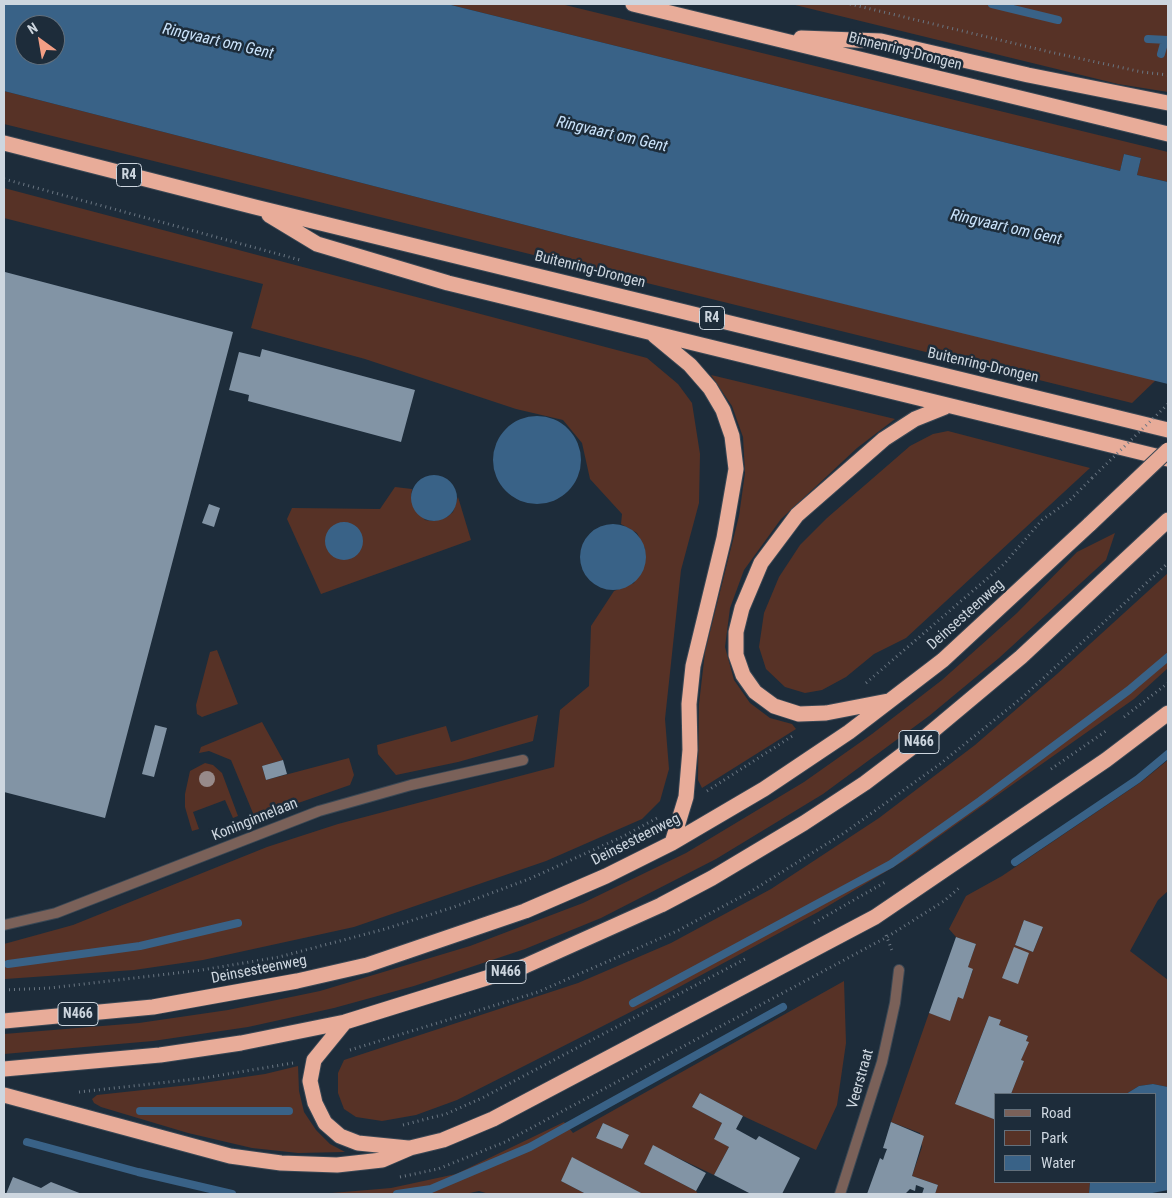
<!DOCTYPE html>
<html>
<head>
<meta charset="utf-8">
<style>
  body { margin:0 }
  #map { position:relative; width:1172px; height:1198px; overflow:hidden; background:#1d2c3a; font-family:"Roboto Condensed",sans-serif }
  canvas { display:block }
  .frame { position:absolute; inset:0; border:5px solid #cdd6df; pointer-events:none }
  .legend { position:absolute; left:994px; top:1093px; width:162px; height:90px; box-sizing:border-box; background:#1d2c3a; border:1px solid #63707c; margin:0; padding:6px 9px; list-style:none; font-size:15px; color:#cdd6df }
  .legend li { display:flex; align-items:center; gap:10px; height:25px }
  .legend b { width:25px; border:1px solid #63707c }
  .north { position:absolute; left:15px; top:15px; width:50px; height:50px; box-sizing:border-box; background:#1d2c3a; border:1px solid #63707c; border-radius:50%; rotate:328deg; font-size:14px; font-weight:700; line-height:20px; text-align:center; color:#cdd6df }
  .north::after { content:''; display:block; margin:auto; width:18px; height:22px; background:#f39f85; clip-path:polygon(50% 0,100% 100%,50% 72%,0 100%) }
</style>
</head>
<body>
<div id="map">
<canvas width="1172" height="1198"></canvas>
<div class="frame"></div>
<ul class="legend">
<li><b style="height:6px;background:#7a6159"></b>Road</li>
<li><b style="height:14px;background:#573226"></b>Park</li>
<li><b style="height:14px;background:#396287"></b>Water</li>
</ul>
<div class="north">N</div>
</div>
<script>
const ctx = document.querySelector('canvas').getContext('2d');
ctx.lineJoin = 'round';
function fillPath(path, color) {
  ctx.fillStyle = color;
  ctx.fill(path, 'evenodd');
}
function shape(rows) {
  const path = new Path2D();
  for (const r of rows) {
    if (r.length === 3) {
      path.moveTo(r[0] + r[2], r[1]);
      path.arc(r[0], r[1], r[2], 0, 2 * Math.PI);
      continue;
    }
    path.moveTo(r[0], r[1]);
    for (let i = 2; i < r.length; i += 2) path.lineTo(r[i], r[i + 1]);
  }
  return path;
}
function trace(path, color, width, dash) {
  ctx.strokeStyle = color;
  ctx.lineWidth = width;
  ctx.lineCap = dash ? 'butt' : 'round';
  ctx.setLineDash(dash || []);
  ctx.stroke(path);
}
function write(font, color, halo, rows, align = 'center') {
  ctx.font = font + ' "Roboto Condensed",sans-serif';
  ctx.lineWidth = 5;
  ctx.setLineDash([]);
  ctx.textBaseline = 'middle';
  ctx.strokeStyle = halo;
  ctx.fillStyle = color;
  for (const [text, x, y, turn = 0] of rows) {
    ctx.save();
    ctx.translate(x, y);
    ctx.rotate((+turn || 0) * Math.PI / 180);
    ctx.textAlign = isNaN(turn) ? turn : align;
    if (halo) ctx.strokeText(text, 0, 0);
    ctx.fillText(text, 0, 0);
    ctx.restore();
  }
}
fillPath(shape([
  [447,4,561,4,1168,152,1168,182,1137,175,1141,158,1124,154,1120,171],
  [791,4,1168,4,1168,92,1118,84],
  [4,91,572,237,1156,380,1132,403,4,124],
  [4,188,647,358,678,384,692,403,700,454,699,503,681,570,665,719,669,769,660,801,642,819,546,861,354,927,203,960,134,970,5,979,4,944,73,925,267,847,338,824,554,767,560,710,589,686,591,626,614,591,634,583,645,549,637,533,621,524,622,514,590,479,582,443,563,420,516,409,365,359,251,328,263,284,4,218],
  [711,375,895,419,857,448,781,519,744,570,730,608,725,647,734,680,750,703,770,718,792,724,796,729,702,788,698,780,699,704,705,652,739,516,745,473,743,437,732,406],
  [948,431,1090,468,906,638,874,654,846,677,822,690,805,693,785,687,766,669,759,647,764,613,779,577,800,545,827,518,910,446,933,434],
  [395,487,412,489,411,496,425,520,433,521,447,517,453,512,458,497,471,540,321,594,287,519,292,508,380,509],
  [1115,533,1106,560,999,658,929,716,823,794,716,859,601,918,525,949,414,986,334,1008,248,1027,153,1041,4,1054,4,1034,139,1023,228,1010,320,991,470,946,583,903,686,853,804,782,872,734,942,680,1017,613,1077,552],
  [1168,573,1168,668,1134,699,907,859,818,912,668,993,457,1100,416,1115,382,1121,356,1117,344,1109,338,1093,338,1073,344,1060,578,983,671,943,771,889,879,818,975,745,1057,674],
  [217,650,238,704,202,717,197,714,196,705,210,652],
  [538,715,533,741,458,762,396,775,378,754,377,745,446,726,451,742],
  [262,722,283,760,262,766,266,780,349,758,354,775,350,785,255,818,231,760,209,751,199,753,201,747],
  [1168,760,1168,891,1158,900,1130,951,1168,980,1168,1087,1153,1084,1139,1086,1126,1094,1011,1094,1024,1061,1021,1060,1028,1042,1026,1041,1028,1036,999,1025,1000,1020,989,1016,955,1103,996,1120,996,1182,1090,1182,1089,1194,935,1194,938,1185,912,1176,922,1147,920,1133,891,1122,929,1013,950,1020,958,997,963,998,973,970,968,967,976,944,956,937,949,929,966,896,1002,876,1141,782],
  [1024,920,1043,928,1033,952,1015,945],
  [205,763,213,765,222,773,238,816,233,818,225,800,193,812,199,829,192,831,185,807,185,794,190,771],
  [844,981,846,1043,837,1105,816,1150,743,1116,700,1093,692,1107,722,1123,714,1138,729,1147,714,1175,653,1146,644,1164,696,1191,698,1194,643,1194,573,1158,561,1181,586,1194,489,1194,479,1191,465,1194,320,1194,391,1188,456,1174,564,1122,573,1133],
  [603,1123,628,1135,622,1149,596,1137],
  [298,1066,299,1091,304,1112,316,1130,330,1144,345,1152,298,1153,252,1148,188,1133,101,1107,94,1103,92,1099,97,1095,189,1085,265,1074]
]), '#573226');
fillPath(shape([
  [4,4,447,4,1120,171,1124,154,1141,158,1137,175,1168,182,1168,384,572,237,4,91],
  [25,25,55,25,55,55,25,55],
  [537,460,44],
  [434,498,23],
  [344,541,19],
  [613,557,33],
  [1153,1084,1168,1087,1168,1190,1147,1194,1089,1194,1090,1182,1156,1182,1156,1094,1126,1094,1139,1086]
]), '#396287');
trace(shape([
  [992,4,1058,20],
  [1148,39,1168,40],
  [1161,54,1165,40],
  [1015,862,1138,779,1168,754],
  [8,964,140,946,238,923],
  [633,1003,891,864,980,801,1129,690,1168,657],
  [140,1111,289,1111],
  [27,1142,138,1172,232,1194],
  [397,1194,431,1189,530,1147,783,1007]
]), '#396287', 8);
fillPath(shape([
  [5,272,233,332,105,818,4,792],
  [262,349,415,390,401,442,248,401,249,395,229,390,239,352,260,357],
  [209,504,220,508,214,527,202,523],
  [155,725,167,728,154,777,142,774],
  [283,760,287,774,266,780,262,766],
  [1024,920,1043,927,1033,952,1015,945],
  [956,937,976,944,968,967,973,969,963,999,958,997,950,1021,929,1013],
  [1014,947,1029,953,1018,984,1002,978],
  [989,1016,1001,1020,999,1025,1028,1036,1026,1041,1029,1042,1021,1060,1024,1061,1011,1094,996,1094,996,1120,955,1104],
  [700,1093,743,1116,736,1129,756,1140,759,1136,800,1158,782,1194,751,1194,714,1175,729,1147,714,1139,722,1123,692,1107],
  [891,1122,924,1136,912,1176,938,1185,935,1194,922,1194,924,1188,916,1185,915,1191,910,1189,905,1194,867,1194,880,1158,883,1160,885,1154,887,1149,883,1148],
  [603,1123,629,1135,622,1149,596,1138],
  [653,1145,706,1173,696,1191,644,1164],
  [572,1157,587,1165,643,1194,586,1194,561,1181],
  [13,1177,41,1188,51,1182,82,1194,6,1194]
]), '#8294a5');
const street = shape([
  [4,925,56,913,319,811,411,785,523,760],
  [840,1194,882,1062,895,1003,899,970]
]);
const highway = shape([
  [633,4,1168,134],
  [801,38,881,41,1028,75,1168,103],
  [4,143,255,207,1168,430],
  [269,215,317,244,448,283,1168,459],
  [655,336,690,365,710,388,723,410,732,436,736,469,724,538,693,666,689,704,690,750,686,797,672,843],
  [888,701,826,713,799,714,774,706,755,692,743,675,736,655,736,632,742,608,761,563,797,515,884,439,915,419,945,407],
  [4,1021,153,1007,297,981,367,965,525,911,606,876,672,843,764,789,849,732,943,660,1090,524],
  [345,1022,314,1060,310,1081,315,1103,325,1123,340,1136,358,1143,408,1148],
  [4,1069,160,1055,241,1043,345,1022,525,966,661,905,712,878,804,823,865,783,923,739,1021,657,1168,520],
  [4,1095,230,1156,281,1163,337,1165,382,1160,410,1148,443,1140,493,1119,875,917,1106,760,1168,713]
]);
trace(street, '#394754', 12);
trace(highway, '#394754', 17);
trace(shape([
  [850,4,1050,52,1142,72,1168,75],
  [4,179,300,260],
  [866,683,1004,564,1042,520,1069,501,1092,478],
  [1124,717,1168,683],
  [1051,769,1106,731],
  [707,791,794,735],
  [814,923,887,881],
  [886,935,893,953],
  [4,990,50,988,202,970,279,957,385,929,454,907,529,879,624,836,657,818],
  [350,1050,538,992,677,931,750,892,844,833,940,764,1024,696,1168,563],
  [79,1092,204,1078,293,1063],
  [403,1125,446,1114,482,1098,747,958],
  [400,1177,438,1169,505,1142,887,937,944,901,959,888]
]), '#6a7682', 3, [1, 4]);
trace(street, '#7a6159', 10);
trace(highway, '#e8ac99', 15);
const highwayBridge = shape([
  [1090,524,1168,450]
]);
trace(highwayBridge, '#394754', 17, []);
trace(shape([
  [1092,478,1168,404]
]), '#6a7682', 3, [1, 4]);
trace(highwayBridge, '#e8ac99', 15);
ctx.fillStyle = '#978a8a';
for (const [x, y] of [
  [207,779]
]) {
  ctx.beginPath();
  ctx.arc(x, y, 8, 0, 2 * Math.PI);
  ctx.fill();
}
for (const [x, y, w] of [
  [129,175,25],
  [712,318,25],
  [919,742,40],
  [506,972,40],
  [78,1014,40]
]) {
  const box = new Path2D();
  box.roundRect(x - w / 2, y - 11.5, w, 23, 4);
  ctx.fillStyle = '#1d2c3a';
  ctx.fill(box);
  trace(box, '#cdd6df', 1);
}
write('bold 14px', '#cdd6df', null, [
  ["R4",129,175],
  ["R4",712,318],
  ["N466",919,742],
  ["N466",506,972],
  ["N466",78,1014]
]);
write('15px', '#cdd6df', '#1d2c3a', [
  ["Binnenring-Drongen",905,52,14],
  ["Buitenring-Drongen",590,270,14],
  ["Buitenring-Drongen",983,366,13],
  ["Deinsesteenweg",966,615,-42],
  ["Koninginnelaan",255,820,-22],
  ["Deinsesteenweg",636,840,-27],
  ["Deinsesteenweg",259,970,-11],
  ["Veerstraat",861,1079,-74]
]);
write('italic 16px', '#cbe4fc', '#1d2c3a', [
  ["Ringvaart om Gent",218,42,13],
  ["Ringvaart om Gent",612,135,13],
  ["Ringvaart om Gent",1006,228,13]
]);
</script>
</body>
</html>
